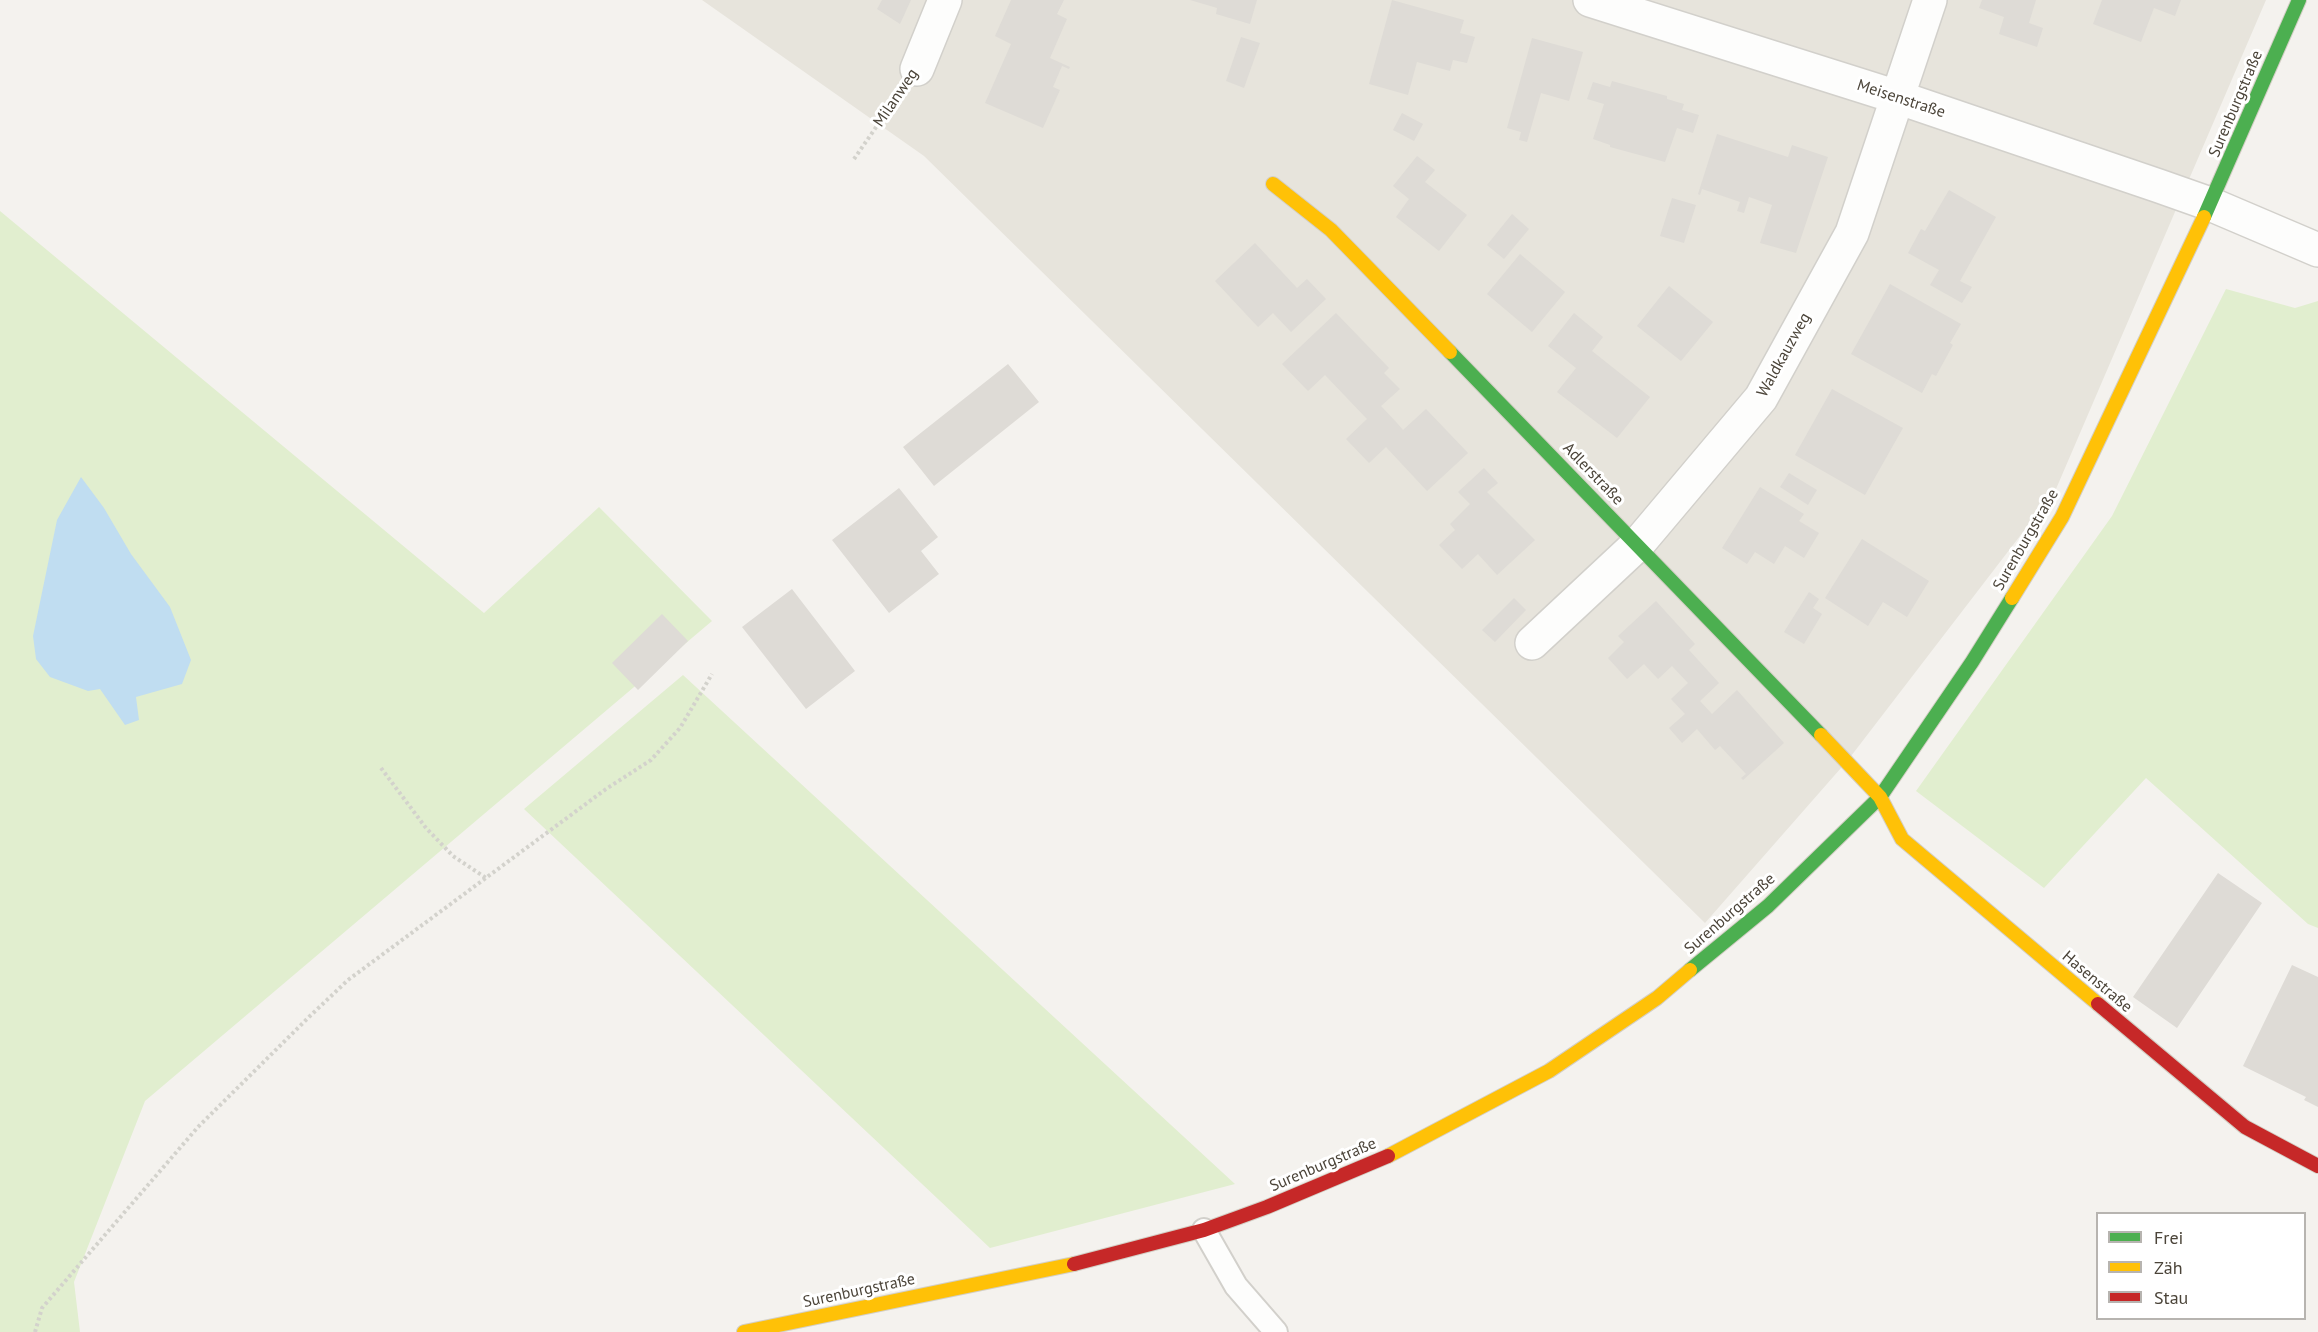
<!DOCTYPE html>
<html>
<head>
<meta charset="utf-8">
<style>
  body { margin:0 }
  #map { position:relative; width:2318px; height:1332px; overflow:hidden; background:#f4f2ee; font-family:"PT Sans",sans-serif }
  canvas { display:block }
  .legend { position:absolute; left:2096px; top:1212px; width:210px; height:108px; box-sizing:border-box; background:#fff; border:2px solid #b7b4b0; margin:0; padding:8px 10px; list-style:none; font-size:18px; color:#4b4439 }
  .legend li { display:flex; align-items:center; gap:12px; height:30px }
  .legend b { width:30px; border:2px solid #b7b4b0 }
</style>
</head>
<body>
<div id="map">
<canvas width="2318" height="1332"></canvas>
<ul class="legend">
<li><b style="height:8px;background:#4caf50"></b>Frei</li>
<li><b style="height:8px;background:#ffc107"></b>Zäh</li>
<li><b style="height:8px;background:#c62828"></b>Stau</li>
</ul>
</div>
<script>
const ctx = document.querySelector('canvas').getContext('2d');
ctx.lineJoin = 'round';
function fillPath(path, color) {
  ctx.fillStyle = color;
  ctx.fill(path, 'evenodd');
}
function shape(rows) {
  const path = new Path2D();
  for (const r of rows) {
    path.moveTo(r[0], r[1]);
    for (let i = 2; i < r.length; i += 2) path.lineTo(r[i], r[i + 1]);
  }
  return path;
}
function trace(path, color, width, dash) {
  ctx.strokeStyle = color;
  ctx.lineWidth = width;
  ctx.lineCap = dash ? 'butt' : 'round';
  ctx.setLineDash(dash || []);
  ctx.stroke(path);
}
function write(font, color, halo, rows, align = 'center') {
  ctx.font = font + ' "PT Sans",sans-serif';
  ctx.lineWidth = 6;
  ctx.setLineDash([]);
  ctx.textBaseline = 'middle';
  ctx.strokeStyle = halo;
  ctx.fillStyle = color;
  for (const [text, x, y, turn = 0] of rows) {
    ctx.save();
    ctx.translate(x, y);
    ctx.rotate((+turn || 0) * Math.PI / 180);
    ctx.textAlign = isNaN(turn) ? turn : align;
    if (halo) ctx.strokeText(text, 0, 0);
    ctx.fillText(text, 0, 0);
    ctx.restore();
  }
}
fillPath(shape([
  [702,0,2266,0,2056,489,1848,760,1705,923,924,156]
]), '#e7e4dc');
fillPath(shape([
  [0,211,484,613,599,507,712,621,145,1101,74,1282,80,1332,0,1332],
  [2226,289,2295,308,2318,301,2318,928,2308,924,2146,778,2044,888,1916,791,2112,516],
  [683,675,1235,1184,990,1248,524,809]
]), '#e1eecf');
fillPath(shape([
  [81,477,104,508,131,554,170,607,191,660,182,684,136,697,139,720,125,725,100,689,88,691,50,677,36,659,33,636,57,520]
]), '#c0ddf1');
fillPath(shape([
  [882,0,911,0,900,24,877,9],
  [1011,0,1064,0,1057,14,1067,19,1050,58,1070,67,1069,69,1062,66,1053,87,1060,90,1043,128,985,103,1011,44,995,36],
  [1190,0,1257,0,1250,24,1216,14,1217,8],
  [1392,0,1464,20,1460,33,1475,37,1467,63,1453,60,1450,71,1417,62,1408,95,1369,84],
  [1982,0,2036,0,2029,23,2043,28,2037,47,1999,34,2004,17,1979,8],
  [2102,0,2181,0,2175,16,2154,8,2141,42,2093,24],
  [1241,37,1260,43,1244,88,1226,81],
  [1532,38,1583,52,1569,101,1541,93,1527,142,1519,140,1521,132,1507,128],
  [1612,81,1667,96,1667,99,1684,104,1682,110,1699,115,1693,133,1677,128,1665,162,1610,147,1610,145,1593,139,1604,104,1587,99,1593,82,1610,87],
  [1402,113,1423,124,1414,141,1393,130],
  [1717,134,1788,157,1792,145,1828,157,1796,253,1760,243,1772,205,1749,197,1744,213,1737,211,1740,202,1702,189,1700,195,1698,194],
  [1417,156,1435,170,1425,182,1467,215,1439,251,1396,217,1409,199,1393,186],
  [1949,190,1996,217,1960,281,1972,287,1962,303,1930,285,1939,270,1908,253,1921,229,1925,231],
  [1672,198,1696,205,1684,243,1660,236],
  [1512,214,1529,229,1504,259,1487,245],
  [1255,243,1297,288,1307,279,1326,299,1291,332,1273,313,1258,327,1215,281],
  [1520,254,1565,292,1532,332,1487,294],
  [1890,284,1961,324,1950,343,1953,345,1936,376,1932,374,1922,393,1851,354],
  [1669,286,1713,322,1681,361,1637,326],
  [1336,313,1389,368,1384,373,1400,389,1381,406,1397,423,1403,430,1426,409,1468,453,1427,491,1386,447,1369,463,1346,439,1367,419,1325,375,1308,391,1282,364],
  [1574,313,1603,337,1592,351,1650,397,1617,438,1557,392,1576,368,1548,346],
  [1008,364,1039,402,934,486,903,447],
  [1832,389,1903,428,1865,495,1795,455],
  [1484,468,1498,483,1487,492,1535,540,1497,575,1478,554,1462,569,1439,545,1455,530,1450,524,1470,504,1458,492],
  [1789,473,1817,490,1808,505,1780,487],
  [1760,487,1804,514,1799,521,1819,533,1804,558,1785,546,1774,564,1755,552,1747,564,1722,548],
  [899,488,938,537,921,551,939,574,889,613,832,540],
  [1862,539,1929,581,1907,617,1883,602,1868,626,1825,598],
  [792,589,855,671,806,709,742,627],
  [1809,592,1819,599,1813,608,1822,614,1804,644,1784,632],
  [1514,598,1526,610,1495,642,1482,630],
  [1656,601,1695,644,1689,650,1719,683,1700,701,1712,714,1737,690,1784,743,1743,780,1741,778,1746,774,1720,746,1715,750,1697,729,1682,743,1669,728,1685,714,1671,699,1688,683,1672,666,1658,679,1644,664,1627,679,1608,658,1624,642,1618,636],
  [662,614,688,641,638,690,612,663],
  [2218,873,2262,903,2177,1028,2133,997],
  [2292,965,2318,977,2318,1107,2304,1100,2306,1097,2243,1066]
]), '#dedbd6');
const lane = shape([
  [1204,1230,1236,1286,1276,1332]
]);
const street = shape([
  [1590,0,1897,97,2159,186,2210,204,2318,250],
  [917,69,945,0],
  [1532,643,1638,544,1761,398,1852,233,1930,0]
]);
const fast = shape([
  [2204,217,2299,0],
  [1450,352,1821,735],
  [1690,970,1768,906,1880,797,1972,662,2012,598]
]);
const slow = shape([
  [1273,184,1331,230,1450,352],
  [2012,598,2062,517,2204,217],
  [1821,735,1880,797,1902,839,2098,1004],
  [1388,1156,1549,1071,1657,998,1690,970],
  [744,1332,1074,1264]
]);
const jam = shape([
  [2098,1004,2245,1127,2318,1166],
  [1074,1264,1204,1230,1267,1207,1388,1156]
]);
trace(lane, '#d2d0cb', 26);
trace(street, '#d2d0cb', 36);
trace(fast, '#d3cfc5', 16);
trace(slow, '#d3cfc5', 16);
trace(jam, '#d3cfc5', 16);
trace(shape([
  [854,159,897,97],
  [381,768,426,828,453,856,486,878],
  [35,1332,42,1308,198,1127,310,1016,348,980,606,789,651,760,680,728,712,674]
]), '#d3d2cc', 4, [3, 3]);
trace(lane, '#fdfdfc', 22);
trace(street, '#fdfdfc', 33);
trace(fast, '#4caf50', 14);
trace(slow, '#ffc107', 14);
trace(jam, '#c62828', 14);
write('16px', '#4b4439', '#fff', [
  ["Milanweg",896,98,-56],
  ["Meisenstraße",1901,99,18],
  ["Surenburgstraße",2236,104,-67],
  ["Waldkauzweg",1784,355,-61],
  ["Adlerstraße",1593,474,46],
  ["Surenburgstraße",2026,540,-60],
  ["Surenburgstraße",1730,914,-41],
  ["Hasenstraße",2097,982,40],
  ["Surenburgstraße",1323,1165,-23],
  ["Surenburgstraße",859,1291,-12]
]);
</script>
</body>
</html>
